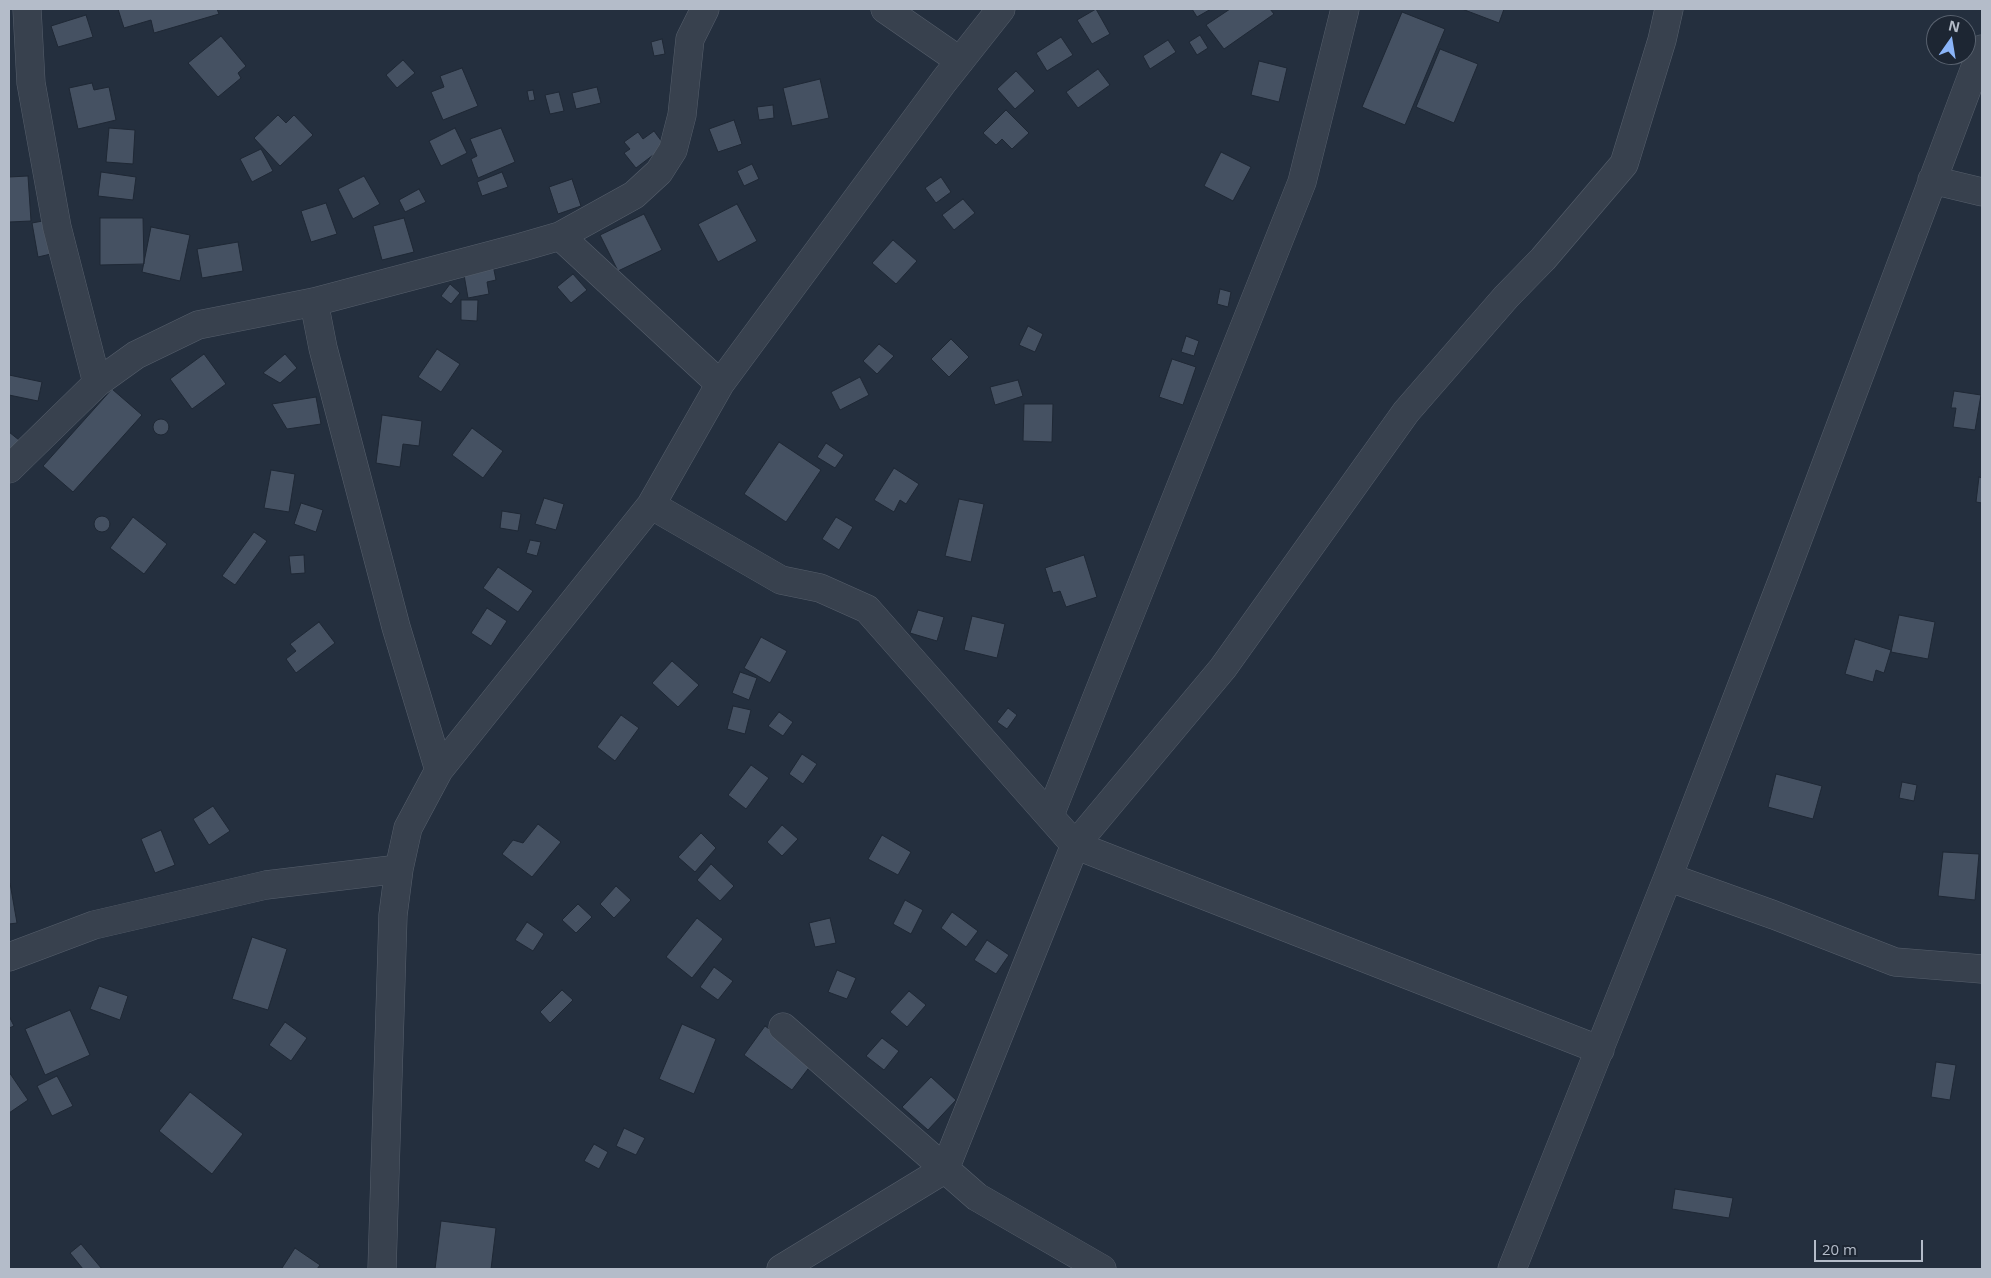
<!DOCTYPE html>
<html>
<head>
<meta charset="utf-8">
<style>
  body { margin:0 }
  #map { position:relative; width:1991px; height:1278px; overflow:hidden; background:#242f3e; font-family:"Open Sans",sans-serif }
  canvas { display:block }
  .frame { position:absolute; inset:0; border:10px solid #b4bcc9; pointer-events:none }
  .north { position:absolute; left:1926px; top:15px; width:50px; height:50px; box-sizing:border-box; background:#1d2633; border:1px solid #59626f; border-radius:50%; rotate:13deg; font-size:14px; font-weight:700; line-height:20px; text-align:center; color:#b4bcc9 }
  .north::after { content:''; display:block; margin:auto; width:18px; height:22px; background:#8ab4f8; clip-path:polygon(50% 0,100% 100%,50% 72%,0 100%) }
  .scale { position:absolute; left:1814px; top:1240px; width:109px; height:22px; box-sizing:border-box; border:2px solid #b4bcc9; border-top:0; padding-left:6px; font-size:15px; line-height:18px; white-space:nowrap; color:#b4bcc9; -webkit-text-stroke:4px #1d2633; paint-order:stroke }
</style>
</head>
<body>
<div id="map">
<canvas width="1991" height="1278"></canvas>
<div class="frame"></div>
<div class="north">N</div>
<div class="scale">20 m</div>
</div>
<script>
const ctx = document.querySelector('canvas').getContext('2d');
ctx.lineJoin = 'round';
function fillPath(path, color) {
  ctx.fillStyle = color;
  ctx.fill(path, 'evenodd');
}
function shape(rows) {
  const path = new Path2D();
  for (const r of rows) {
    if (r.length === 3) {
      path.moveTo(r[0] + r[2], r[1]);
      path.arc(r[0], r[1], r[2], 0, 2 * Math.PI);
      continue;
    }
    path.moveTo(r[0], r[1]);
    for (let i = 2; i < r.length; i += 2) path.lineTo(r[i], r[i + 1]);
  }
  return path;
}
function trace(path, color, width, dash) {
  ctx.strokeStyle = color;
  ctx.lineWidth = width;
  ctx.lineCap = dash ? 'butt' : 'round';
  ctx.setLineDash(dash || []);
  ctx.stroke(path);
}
const building = shape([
  [118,9,217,9,219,14,154,33,151,20,124,28,118,9],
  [1096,9,1110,34,1092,44,1077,20,1096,9],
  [1192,9,1211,9,1197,17,1192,9],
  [1230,9,1270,9,1274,14,1224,49,1206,25,1230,9],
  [1462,9,1504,9,1499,23,1462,9],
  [1402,12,1445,29,1405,125,1362,107,1402,12],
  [86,15,93,37,58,47,51,26,86,15],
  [1200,35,1208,48,1197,55,1189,42,1200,35],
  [221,36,246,66,238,73,241,78,218,97,188,63,221,36],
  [1061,37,1073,55,1047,71,1036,53,1061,37],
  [662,39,665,54,654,56,651,42,662,39],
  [1168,40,1176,52,1150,69,1143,56,1168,40],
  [1440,49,1478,64,1454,123,1416,107,1440,49],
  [403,60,415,73,397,88,386,75,403,60],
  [1259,61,1287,68,1279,102,1251,95,1259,61],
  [462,68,478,106,443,120,431,92,444,87,440,76,462,68],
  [1098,69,1110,85,1078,108,1066,92,1098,69],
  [1016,71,1035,91,1015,109,997,89,1016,71],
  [820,79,829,118,792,126,783,88,820,79],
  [92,83,94,90,109,87,116,120,78,129,69,88,92,83],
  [597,87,601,103,576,109,572,93,597,87],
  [533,90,535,100,529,101,527,91,533,90],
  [559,92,564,111,550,114,545,95,559,92],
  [773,105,774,118,759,120,757,107,773,105],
  [1006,110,1029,133,1012,149,1002,139,996,145,983,133,1006,110],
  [278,115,286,123,294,115,313,135,280,166,254,138,278,115],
  [734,120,742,144,718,152,709,129,734,120],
  [109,128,135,130,133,164,106,162,109,128],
  [455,128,467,153,441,166,429,141,455,128],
  [501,128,515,162,478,178,471,159,477,156,470,139,501,128],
  [654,131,665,146,636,168,624,153,630,149,624,142,638,132,643,139,654,131],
  [261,149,273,171,252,182,240,159,261,149],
  [1221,152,1251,167,1233,201,1204,186,1221,152],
  [752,164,759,179,744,186,737,171,752,164],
  [101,172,136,177,133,200,98,196,101,172],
  [502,172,508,187,482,196,477,182,502,172],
  [28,176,31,221,9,222,9,177,28,176],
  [364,176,380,204,353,219,338,189,364,176],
  [941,177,951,192,936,203,925,188,941,177],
  [572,179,581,206,558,214,549,187,572,179],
  [419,189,426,202,405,212,399,200,419,189],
  [963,199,975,213,954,230,942,215,963,199],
  [326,203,337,234,311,242,301,211,326,203],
  [737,204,757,241,718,262,698,224,737,204],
  [644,214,662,250,618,271,600,235,644,214],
  [100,218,143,218,144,264,100,265,100,218],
  [404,218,414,252,382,260,373,226,404,218],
  [48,220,55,253,38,257,32,223,48,220],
  [151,227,190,235,180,281,142,272,151,227],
  [893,240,917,261,896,284,872,263,893,240],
  [238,242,243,271,202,278,197,249,238,242],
  [493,265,496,280,487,282,489,294,468,298,463,269,493,265],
  [573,274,587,290,571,303,557,287,573,274],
  [450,284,460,293,451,304,441,296,450,284],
  [1220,289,1231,292,1228,307,1217,304,1220,289],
  [461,300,478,300,477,321,461,320,461,300],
  [1028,326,1043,334,1035,352,1019,345,1028,326],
  [1186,336,1199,341,1194,356,1181,352,1186,336],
  [951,339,969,357,949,377,931,359,951,339],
  [879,344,894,356,877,374,863,361,879,344],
  [437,349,460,364,441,392,418,377,437,349],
  [204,354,226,384,192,409,170,379,204,354],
  [285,354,297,368,280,383,263,373,285,354],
  [1172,359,1196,367,1183,405,1159,397,1172,359],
  [9,375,42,382,38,401,9,395,9,375],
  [860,377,869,395,840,410,831,392,860,377],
  [1018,380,1023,396,995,405,990,387,1018,380],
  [112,389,142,415,73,492,43,466,112,389],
  [1954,391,1981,395,1975,430,1953,427,1956,408,1951,408,1954,391],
  [316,397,321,424,287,429,272,404,316,397],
  [1024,404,1053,404,1052,442,1023,441,1024,404],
  [382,415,422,421,419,446,403,444,400,467,376,463,382,415],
  [161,427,8],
  [472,428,503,451,483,478,452,455,472,428],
  [9,432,19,440,9,454,9,432],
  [779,442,821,470,786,522,744,494,779,442],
  [826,443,844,455,835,468,817,457,826,443],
  [894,468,919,484,906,504,900,500,894,512,874,500,894,468],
  [271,470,295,474,289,512,264,508,271,470],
  [1979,477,1982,478,1982,503,1976,502,1979,477],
  [544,498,564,504,556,530,535,524,544,498],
  [959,499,984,504,971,562,945,556,959,499],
  [301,503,323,510,316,532,294,524,301,503],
  [502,511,521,514,518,531,500,528,502,511],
  [102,524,8],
  [133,517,167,544,144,574,110,548,133,517],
  [836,517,853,527,839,550,822,539,836,517],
  [254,532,267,541,235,585,222,576,254,532],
  [530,540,541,542,537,556,526,553,530,540],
  [304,555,305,573,291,574,289,556,304,555],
  [1084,555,1097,597,1066,607,1060,591,1053,593,1045,568,1084,555],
  [498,567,533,591,518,612,483,588,498,567],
  [487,608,507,621,491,646,471,633,487,608],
  [918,610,944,617,937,641,910,633,918,610],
  [1899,615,1935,622,1928,659,1891,652,1899,615],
  [972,616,1005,624,997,658,964,650,972,616],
  [319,622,335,643,296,673,286,659,296,651,290,644,319,622],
  [761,637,787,651,770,683,744,668,761,637],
  [1855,639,1891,650,1884,673,1876,670,1873,682,1845,674,1855,639],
  [672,661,699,685,678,707,652,683,672,661],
  [740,672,757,678,749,700,732,693,740,672],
  [733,706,751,710,745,734,727,729,733,706],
  [1008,708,1017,715,1007,729,997,722,1008,708],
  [779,712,793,722,783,736,768,726,779,712],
  [621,715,639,728,615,761,597,747,621,715],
  [802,754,817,764,803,784,789,774,802,754],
  [751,765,769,778,746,809,728,795,751,765],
  [1776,774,1822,786,1813,819,1768,807,1776,774],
  [1902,782,1917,785,1914,801,1899,798,1902,782],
  [213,806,230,831,209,845,193,819,213,806],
  [538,824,561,842,532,877,502,854,513,840,523,843,538,824],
  [782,825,798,839,782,856,767,842,782,825],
  [161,830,175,865,155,873,141,839,161,830],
  [701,833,716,848,695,872,678,857,701,833],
  [882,835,911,852,898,875,868,859,882,835],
  [1943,852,1979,854,1975,900,1938,896,1943,852],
  [711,864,734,886,720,901,697,880,711,864],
  [9,883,10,883,17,923,9,924,9,883],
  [616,886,631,900,614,918,600,904,616,886],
  [905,900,923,910,911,934,893,924,905,900],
  [578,904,592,917,576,933,562,920,578,904],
  [952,912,978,931,966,947,941,928,952,912],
  [697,918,723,939,692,978,666,957,697,918],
  [830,918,836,943,815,947,809,923,830,918],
  [527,922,544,934,533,951,515,940,527,922],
  [252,937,287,949,268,1010,232,999,252,937],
  [987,940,1009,955,996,974,974,960,987,940],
  [714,967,733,981,718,1000,700,987,714,967],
  [837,970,856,978,847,999,828,992,837,970],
  [99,986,128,996,120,1020,90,1009,99,986],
  [562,990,573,1000,550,1023,540,1012,562,990],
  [909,991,926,1005,907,1027,890,1012,909,991],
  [70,1010,90,1055,45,1075,25,1029,70,1010],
  [9,1016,14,1026,9,1028,9,1016],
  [285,1022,307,1038,291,1061,269,1045,285,1022],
  [682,1024,716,1039,694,1094,659,1079,682,1024],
  [765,1026,814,1061,792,1090,744,1055,765,1026],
  [882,1038,899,1051,884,1070,866,1056,882,1038],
  [1936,1062,1956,1065,1950,1100,1931,1097,1936,1062],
  [9,1072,28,1100,9,1113,9,1072],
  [57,1076,73,1106,52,1116,37,1086,57,1076],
  [931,1077,956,1100,928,1130,902,1107,931,1077],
  [190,1092,243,1134,212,1174,159,1131,190,1092],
  [624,1128,645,1138,636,1155,616,1146,624,1128],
  [594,1144,608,1152,599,1169,584,1161,594,1144],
  [1675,1189,1733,1198,1729,1218,1672,1209,1675,1189],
  [441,1221,496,1228,491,1269,435,1269,441,1221],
  [81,1244,102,1269,83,1269,70,1253,81,1244],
  [295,1248,320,1265,317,1269,284,1269,282,1268,295,1248]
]);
fillPath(building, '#455162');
trace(building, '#1f2835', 1);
const minor = shape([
  [27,9,31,83,57,227,97,383],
  [885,9,960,61],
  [1932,180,1982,192],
  [560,236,720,384],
  [314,302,323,348,396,627,439,770],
  [9,469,97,383,136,355,198,325,314,302,522,247,560,236,634,195,659,172,673,150,682,115,690,39,705,9],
  [651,505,781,580,820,588,867,609,1075,845,1600,1050],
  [1050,815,1302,182,1345,9],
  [1668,877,1774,915,1895,962,1982,969],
  [9,957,94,925,266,885,399,869],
  [783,1027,977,1197,1102,1269],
  [382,1269,393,915,399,869,408,828,439,770,651,505,720,384,944,81,1001,9],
  [781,1269,945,1169,1075,845,1223,668,1406,412,1506,297,1543,259,1624,164,1662,40,1669,9],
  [1512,1269,1668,877,1784,576,1982,49]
]);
trace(minor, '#565f6c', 29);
trace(minor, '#38414e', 28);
</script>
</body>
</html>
